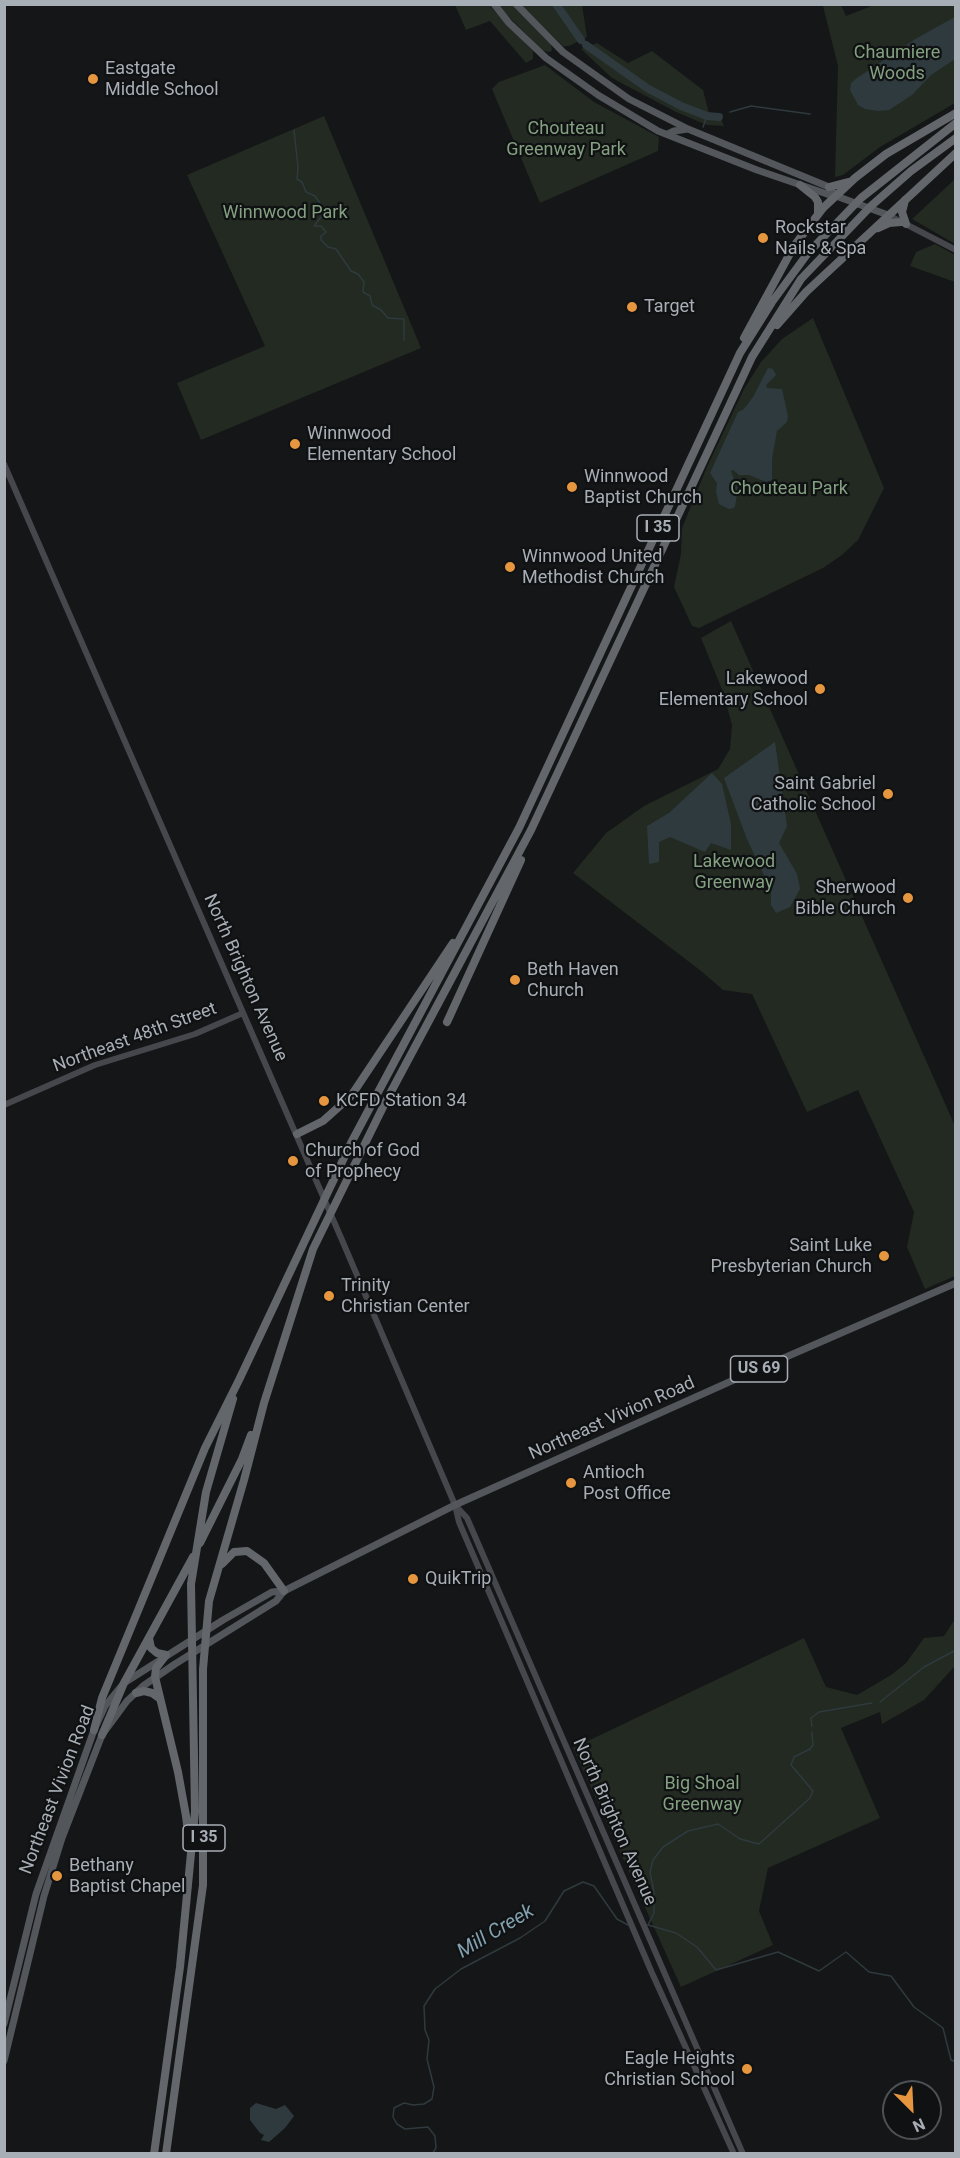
<!DOCTYPE html>
<html>
<head>
<meta charset="utf-8">
<style>
  body { margin:0 }
  #map { position:relative; width:960px; height:2158px; overflow:hidden; background:#151617; font-family:Roboto,sans-serif }
  canvas { display:block }
  .frame { position:absolute; inset:0; border:6px solid #a8aeb6; pointer-events:none }
  .north { position:absolute; left:882px; top:2080px; width:60px; height:60px; box-sizing:border-box; background:#101112; border:2px solid #4d5054; border-radius:50%; rotate:156deg; font-size:16px; font-weight:700; line-height:24px; text-align:center; color:#a8aeb6 }
  .north::after { content:''; display:block; margin:auto; width:21px; height:27px; background:#e5963f; clip-path:polygon(50% 0,100% 100%,50% 72%,0 100%) }
</style>
</head>
<body>
<div id="map">
<canvas width="960" height="2158"></canvas>
<div class="frame"></div>
<div class="north">N</div>
</div>
<script>
const ctx = document.querySelector('canvas').getContext('2d');
ctx.lineJoin = 'round';
function fillPath(path, color) {
  ctx.fillStyle = color;
  ctx.fill(path, 'evenodd');
}
function shape(rows) {
  const path = new Path2D();
  for (const r of rows) {
    path.moveTo(r[0], r[1]);
    for (let i = 2; i < r.length; i += 2) path.lineTo(r[i], r[i + 1]);
  }
  return path;
}
function trace(path, color, width, dash) {
  ctx.strokeStyle = color;
  ctx.lineWidth = width;
  ctx.lineCap = dash ? 'butt' : 'round';
  ctx.setLineDash(dash || []);
  ctx.stroke(path);
}
function write(font, color, halo, rows, align = 'center') {
  ctx.font = font + ' Roboto,sans-serif';
  ctx.lineWidth = 4.5;
  ctx.setLineDash([]);
  ctx.textBaseline = 'middle';
  ctx.strokeStyle = halo;
  ctx.fillStyle = color;
  for (const [text, x, y, turn = 0] of rows) {
    ctx.save();
    ctx.translate(x, y);
    ctx.rotate((+turn || 0) * Math.PI / 180);
    ctx.textAlign = isNaN(turn) ? turn : align;
    if (halo) ctx.strokeText(text, 0, 0);
    ctx.fillText(text, 0, 0);
    ctx.restore();
  }
}
fillPath(shape([
  [455,5,489,5,533,51,533,59,526,63,490,21,466,30],
  [497,5,512,5,551,44,552,51,549,52,542,50],
  [521,5,582,5,587,37,569,46,563,46],
  [825,5,841,5,846,16,874,5,955,5,955,103,880,147,843,175,835,177,838,66,823,6],
  [597,43,628,63,652,51,703,90,709,113,719,114,724,126,707,125,676,112,612,78,581,49],
  [545,65,594,102,659,137,658,151,540,203,492,89,499,82],
  [324,116,421,348,201,440,177,383,265,346,187,175],
  [955,179,955,244,912,219],
  [935,244,955,255,955,282,910,266,916,252],
  [813,318,884,488,858,540,842,555,823,568,699,628,692,626,674,587,681,554,682,528,707,467,744,389,761,362,782,339],
  [731,621,955,1126,955,1276,925,1289,907,1247,914,1212,858,1090,807,1112,752,994,723,990,701,971,573,873,606,833,644,806,718,769,730,749,732,725,723,692,701,638],
  [955,1619,955,1666,924,1700,882,1724,880,1712,841,1728,880,1818,768,1868,759,1911,773,1945,681,1987,573,1748,804,1638,826,1687,857,1695,891,1675,906,1663,924,1638,944,1636]
]), '#222a22');
fillPath(shape([
  [955,17,955,59,931,75,912,95,889,110,878,111,865,109,858,105,850,90,851,83,857,78,917,38],
  [768,368,773,369,776,375,766,385,767,388,782,389,788,416,787,422,777,431,772,459,772,480,766,482,749,475,739,475,733,470,731,471,738,490,735,506,734,508,729,509,719,504,716,492,717,483,710,473,738,412,744,409,753,397],
  [775,742,787,826,779,843,797,874,800,889,790,907,776,913,771,905,771,890,747,839,724,778],
  [712,773,722,784,731,824,731,850,711,843,705,852,670,837,659,842,659,862,649,864,647,826,669,813],
  [256,2103,276,2109,285,2105,294,2116,285,2128,269,2142,261,2140,264,2135,260,2133,250,2120,250,2108]
]), '#2f3a3f');
trace(shape([
  [730,112,751,106,810,114],
  [703,127,707,116],
  [294,130,298,167,297,179,302,182,306,192,315,196,322,206,323,209,321,217,314,226,321,226,326,232,321,236,321,240,328,247,336,249,351,271,358,274,364,282,363,292,370,296,372,305,381,310,388,318,404,319,404,340],
  [880,1702,924,1667,956,1650],
  [812,1726,811,1718,819,1712,872,1703],
  [645,1925,648,1925,654,1913,654,1892,650,1872,653,1860,663,1847,688,1831,718,1824,740,1839,759,1844,810,1798,813,1791,791,1765,794,1757,810,1749,813,1745,812,1732],
  [648,1925,676,1933,697,1947,716,1970,778,1952,819,1971,846,1952,869,1972,891,1976,914,2007,943,2028,951,2060,956,2062],
  [432,2154,436,2148,435,2136,428,2127,405,2129,397,2124,393,2117,394,2108,404,2103,413,2105,424,2104,432,2099,434,2087,427,2059,429,2040,425,2030,424,2006,435,1989,461,1969,520,1938,545,1921,564,1891,583,1882,594,1886,617,1919,628,1925]
]), '#2f3a3f', 1.5);
trace(shape([
  [556,4,581,40],
  [586,45,647,88,681,106,707,116,719,117]
]), '#2f3a3f', 8);
trace(shape([
  [888,215,956,250],
  [4,464,342,1240,455,1505,459,1522,652,1973,734,2154],
  [4,1105,95,1065,195,1034,243,1013],
  [455,1505,467,1518,743,2154]
]), '#45474c', 6);
trace(shape([
  [494,4,509,23,546,58,598,95,658,131,757,170,827,194,836,196,888,215],
  [516,4,563,52,629,99,688,129,829,187,833,192],
  [668,134,674,131,688,129],
  [4,2024,36,1894,94,1730,105,1706,124,1683,223,1620,272,1592,284,1591,455,1505,747,1374,956,1283],
  [4,2061,44,1896,62,1838,102,1735,127,1701,143,1686,175,1664,276,1601,284,1591]
]), '#53565b', 7);
trace(shape([
  [800,185,815,197,818,202,818,214],
  [829,187,848,182],
  [905,200,902,212,906,224],
  [878,228,889,223,901,222],
  [777,325,806,292,956,153],
  [744,338,794,246,823,208,855,178,886,154,956,113],
  [447,1022,521,860],
  [297,1134,323,1121,351,1096,453,943],
  [200,1543,242,1459,251,1435],
  [222,1564,234,1552,247,1551,264,1563,284,1591],
  [149,1638,151,1648,157,1653,166,1655,156,1668,155,1677,178,1772,186,1816,189,1841],
  [136,1693,144,1691,152,1693,159,1698],
  [94,1730,102,1698,205,1448,239,1380,351,1143,519,828,740,353,772,302,808,253,861,198,956,123],
  [102,1735,124,1683,193,1557],
  [154,2154,180,1967,195,1812,191,1584,206,1492,233,1399],
  [166,2154,203,1885,203,1669,209,1601,244,1480,264,1403,313,1249,385,1103,531,830,752,357,801,279,871,206,911,171,956,138]
]), '#63676c', 8);
for (const [x, y, r, color] of [
  [93,79,6,"#e5963f"],
  [763,238,6,"#e5963f"],
  [632,307,6,"#e5963f"],
  [295,444,6,"#e5963f"],
  [572,487,6,"#e5963f"],
  [510,567,6,"#e5963f"],
  [820,689,6,"#e5963f"],
  [888,794,6,"#e5963f"],
  [908,898,6,"#e5963f"],
  [515,980,6,"#e5963f"],
  [324,1101,6,"#e5963f"],
  [293,1161,6,"#e5963f"],
  [884,1256,6,"#e5963f"],
  [329,1296,6,"#e5963f"],
  [571,1483,6,"#e5963f"],
  [413,1579,6,"#e5963f"],
  [57,1876,6,"#e5963f"],
  [747,2069,6,"#e5963f"]
]) {
  const dot = new Path2D();
  dot.arc(x, y, r, 0, 2 * Math.PI);
  ctx.fillStyle = color;
  ctx.fill(dot);
  trace(dot, '#101112', 2);
}
for (const [x, y, w] of [
  [658,528,42],
  [759,1369,57],
  [204,1838,42]
]) {
  const box = new Path2D();
  box.roundRect(x - w / 2, y - 13, w, 26, 4.5);
  ctx.fillStyle = '#101112';
  ctx.fill(box);
  trace(box, '#a8aeb6', 1.5);
}
write('bold 16px', '#a8aeb6', null, [
  ["I 35",658,528],
  ["US 69",759,1369],
  ["I 35",204,1838]
]);
write('18px', '#83a081', '#101112', [
  ["Chaumiere",897,53],
  ["Woods",897,74],
  ["Chouteau",566,129],
  ["Greenway Park",566,150],
  ["Winnwood Park",285,213],
  ["Chouteau Park",789,489],
  ["Lakewood",734,862],
  ["Greenway",734,883],
  ["Big Shoal",702,1784],
  ["Greenway",702,1805]
]);
write('18px', '#a8aeb6', '#101112', [
  ["Eastgate",105,69],
  ["Middle School",105,90],
  ["Rockstar",775,228],
  ["Nails & Spa",775,249],
  ["Target",644,307],
  ["Winnwood",307,434],
  ["Elementary School",307,455],
  ["Winnwood",584,477],
  ["Baptist Church",584,498],
  ["Winnwood United",522,557],
  ["Methodist Church",522,578],
  ["Lakewood",808,679,"right"],
  ["Elementary School",808,700,"right"],
  ["Saint Gabriel",876,784,"right"],
  ["Catholic School",876,805,"right"],
  ["Sherwood",896,888,"right"],
  ["Bible Church",896,909,"right"],
  ["Beth Haven",527,970],
  ["Church",527,991],
  ["KCFD Station 34",336,1101],
  ["Church of God",305,1151],
  ["of Prophecy",305,1172],
  ["Saint Luke",872,1246,"right"],
  ["Presbyterian Church",872,1267,"right"],
  ["Trinity",341,1286],
  ["Christian Center",341,1307],
  ["Antioch",583,1473],
  ["Post Office",583,1494],
  ["QuikTrip",425,1579],
  ["Bethany",69,1866],
  ["Baptist Chapel",69,1887],
  ["Eagle Heights",735,2059,"right"],
  ["Christian School",735,2080,"right"]
], 'left');
write('18px', '#a8aeb6', '#101112', [
  ["North Brighton Avenue",245,978,66],
  ["Northeast 48th Street",135,1038,-20],
  ["Northeast Vivion Road",612,1419,-24],
  ["Northeast Vivion Road",58,1790,-69],
  ["North Brighton Avenue",614,1822,66]
]);
write('italic 20px', '#82a0af', '#101112', [
  ["Mill Creek",496,1932,-31]
]);
</script>
</body>
</html>
